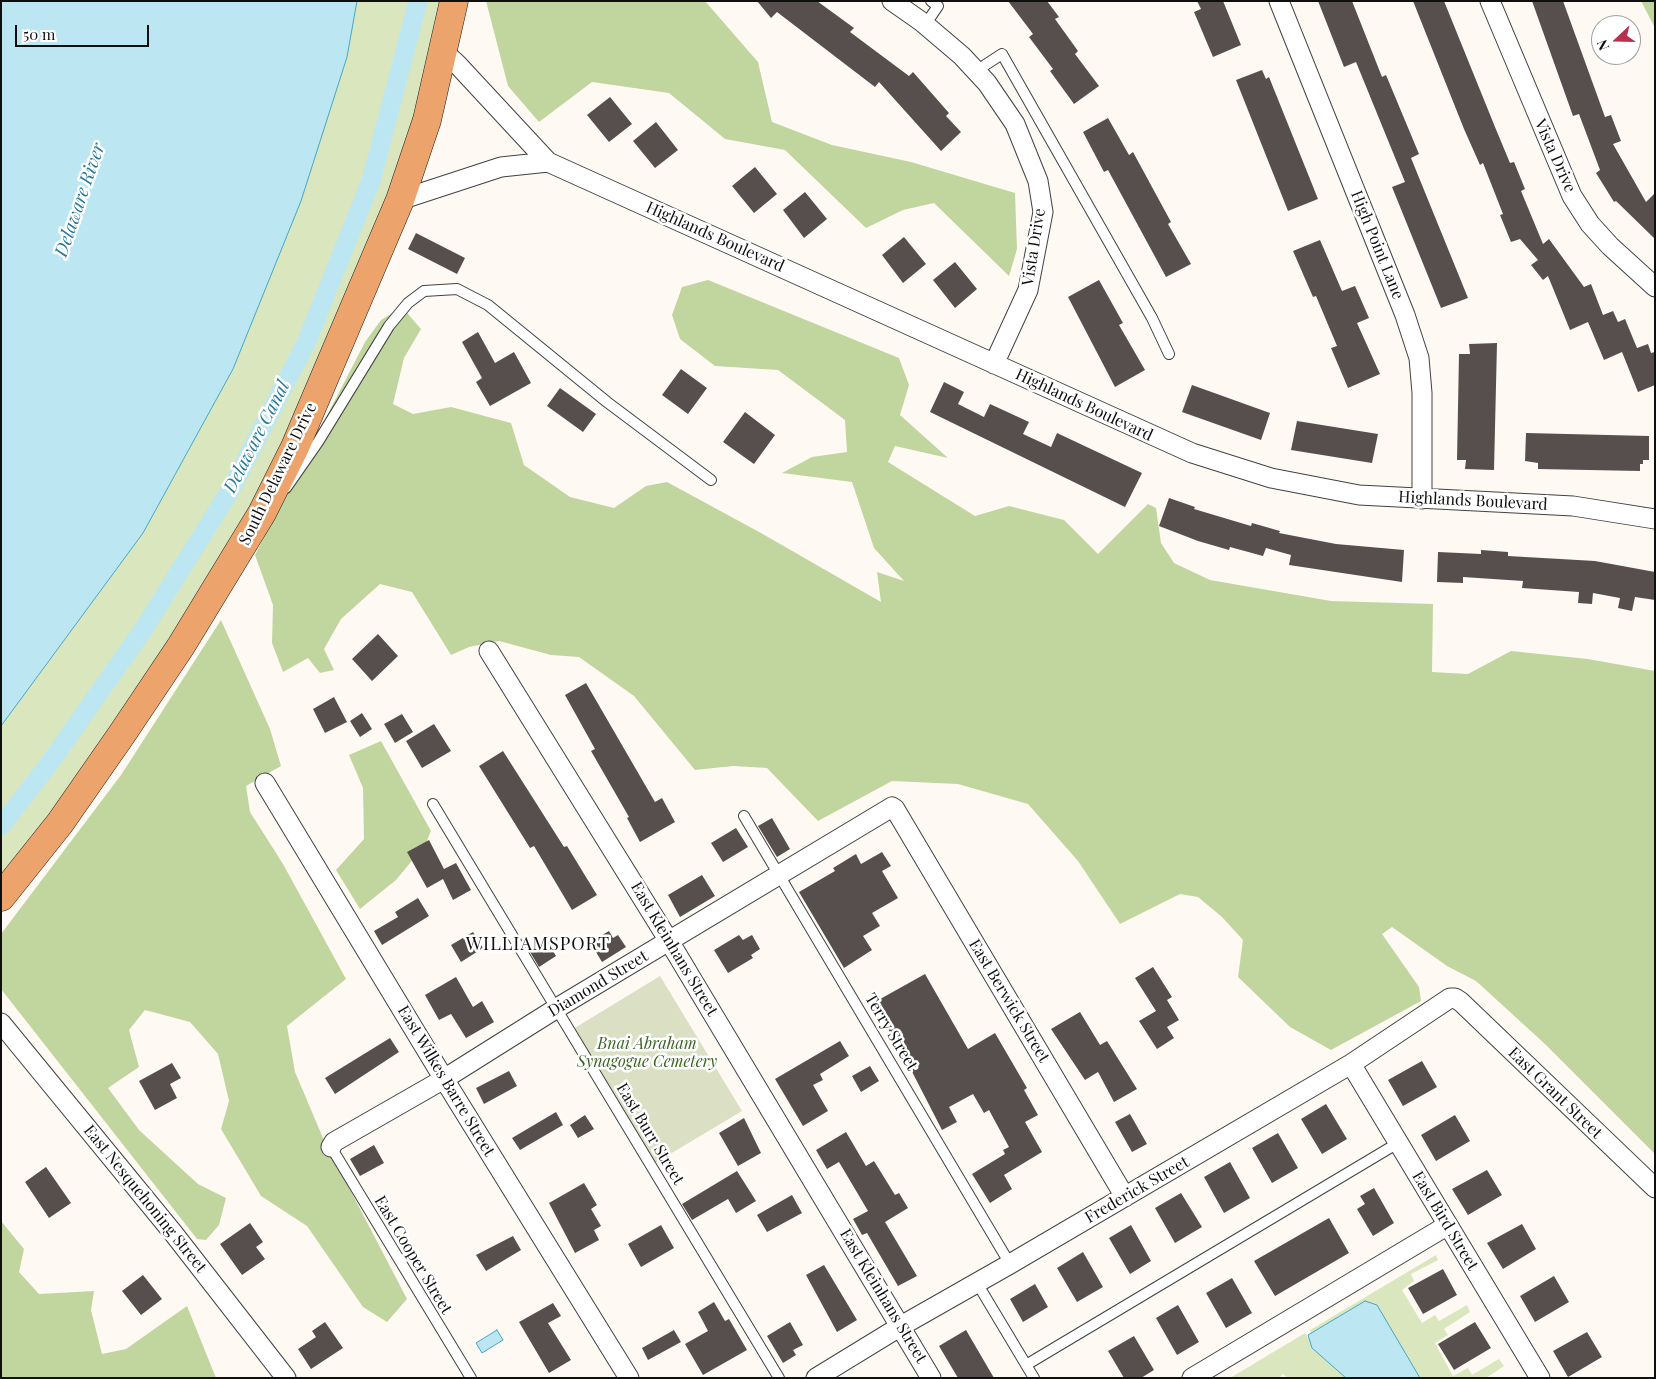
<!DOCTYPE html>
<html>
<head>
<meta charset="utf-8">
<style>
  body { margin:0 }
  #map { position:relative; width:1656px; height:1379px; overflow:hidden; background:#fefaf3; font-family:"Playfair Display",serif }
  canvas { display:block }
  .frame { position:absolute; inset:0; border:2px solid #0f0f0f; pointer-events:none }
  .north { position:absolute; left:1591px; top:15px; width:50px; height:50px; box-sizing:border-box; background:#fff; border:1px solid #9f9f9f; border-radius:50%; rotate:249deg; font-size:14px; font-weight:700; line-height:20px; text-align:center; color:#0f0f0f }
  .north::after { content:''; display:block; margin:auto; width:18px; height:22px; background:#b5324d; clip-path:polygon(50% 0,100% 100%,50% 72%,0 100%) }
  .scale { position:absolute; left:15px; top:25px; width:134px; height:22px; box-sizing:border-box; border:2px solid #0f0f0f; border-top:0; padding-left:6px; font-size:15px; line-height:18px; white-space:nowrap; color:#0f0f0f; -webkit-text-stroke:4px #fff; paint-order:stroke }
</style>
</head>
<body>
<div id="map">
<canvas width="1656" height="1379"></canvas>
<div class="frame"></div>
<div class="north">N</div>
<div class="scale">50 m</div>
</div>
<script>
const ctx = document.querySelector('canvas').getContext('2d');
ctx.lineJoin = 'round';
function fillPath(path, color) {
  ctx.fillStyle = color;
  ctx.fill(path, 'evenodd');
}
function shape(rows) {
  const path = new Path2D();
  for (const r of rows) {
    path.moveTo(r[0], r[1]);
    for (let i = 2; i < r.length; i += 2) path.lineTo(r[i], r[i + 1]);
  }
  return path;
}
function trace(path, color, width, dash) {
  ctx.strokeStyle = color;
  ctx.lineWidth = width;
  ctx.lineCap = dash ? 'butt' : 'round';
  ctx.setLineDash(dash || []);
  ctx.stroke(path);
}
function write(font, color, halo, rows, align = 'center') {
  ctx.font = font + ' "Playfair Display",serif';
  ctx.lineWidth = 5;
  ctx.setLineDash([]);
  ctx.textBaseline = 'middle';
  ctx.strokeStyle = halo;
  ctx.fillStyle = color;
  for (const [text, x, y, turn = 0] of rows) {
    ctx.save();
    ctx.translate(x, y);
    ctx.rotate((+turn || 0) * Math.PI / 180);
    ctx.textAlign = isNaN(turn) ? turn : align;
    if (halo) ctx.strokeText(text, 0, 0);
    ctx.fillText(text, 0, 0);
    ctx.restore();
  }
}
fillPath(shape([
  [357,1,441,1,424,91,389,204,289,434,227,550,168,645,53,810,1,877,1,726,143,533,233,369,347,57],
  [1436,1255,1438,1260,1411,1274,1414,1281,1402,1290,1422,1323,1435,1315,1439,1321,1467,1305,1470,1312,1444,1329,1448,1335,1435,1343,1453,1376,1468,1368,1472,1375,1499,1359,1504,1366,1486,1378,1363,1378,1312,1337,1310,1330],
  [1305,1333,1314,1347,1354,1378,1288,1378,1283,1374,1279,1378,1230,1378]
]), '#dae7be');
fillPath(shape([
  [486,1,705,1,758,62,772,122,832,145,911,162,1015,193,1017,249,1009,276,934,203,903,210,866,228,785,150,725,139,669,93,592,82,539,122,508,86],
  [1641,1,1655,1,1655,28],
  [708,280,899,358,909,385,900,415,948,458,895,446,888,462,975,516,1009,506,1064,520,1098,554,1148,504,1156,508,1161,543,1174,563,1210,580,1331,601,1433,604,1432,672,1468,674,1511,651,1588,659,1655,671,1655,1154,1545,1044,1476,981,1447,966,1392,927,1382,934,1419,987,1421,1001,1331,1050,1290,1027,1238,977,1243,940,1222,917,1198,897,1180,894,1120,924,1078,861,1028,804,958,784,892,781,818,821,767,768,733,766,695,770,634,696,579,657,551,655,499,641,469,647,451,655,412,592,380,584,341,619,324,649,334,670,320,673,308,658,283,672,272,643,273,605,255,555,365,342,381,320,402,307,421,329,404,358,393,404,413,414,451,407,511,423,524,465,570,497,614,508,646,486,667,482,761,533,881,602,877,572,904,581,874,548,852,482,782,473,812,457,847,452,845,420,778,370,715,366,680,339,672,315,682,287],
  [221,620,270,729,281,766,246,786,250,812,283,864,346,979,287,1026,295,1072,323,1138,407,1299,387,1322,363,1307,307,1226,261,1196,221,1129,229,1101,218,1054,190,1022,145,1010,129,1030,139,1067,108,1088,139,1130,198,1184,226,1198,219,1225,206,1240,197,1239,1,989,1,934,121,775],
  [381,741,431,831,425,845,396,880,360,909,336,870,364,839,363,788,349,755],
  [1,1221,24,1249,19,1272,39,1294,94,1291,91,1310,102,1354,126,1349,187,1306,216,1378,1,1378]
]), '#c1d69f');
fillPath(shape([
  [660,976,742,1111,655,1163,573,1029]
]), '#dbe0c4');
const water = shape([
  [1,1,357,1,347,57,301,201,233,369,143,533,1,726,1,1],
  [1365,1301,1377,1305,1420,1378,1346,1378,1312,1348,1308,1335,1365,1301],
  [497,1330,503,1340,482,1353,476,1343,497,1330]
]);
fillPath(water, '#bbe6f2');
trace(water, '#48a6c3', 1);
trace(shape([
  [1,826,49,764,143,630,231,489,307,341,371,181,418,1]
]), '#bbe6f2', 19);
fillPath(shape([
  [757,1,817,1,854,28,850,32,909,76,913,72,949,113,946,116,961,132,941,151,879,82,875,87,777,12,771,18],
  [1008,1,1047,1,1059,17,1055,19,1078,51,1075,54,1099,86,1074,104,1050,71,1053,69,1029,37,1033,34],
  [1197,1,1223,1,1241,45,1213,57,1194,12,1201,9],
  [1318,1,1352,1,1382,77,1386,75,1419,154,1411,158,1468,298,1441,308,1392,187,1405,182,1356,62,1344,67],
  [1413,1,1444,1,1495,127,1510,163,1514,162,1525,189,1521,191,1543,244,1549,239,1584,287,1591,284,1603,315,1613,311,1618,322,1625,319,1637,348,1648,344,1651,353,1655,352,1655,385,1638,392,1622,352,1604,360,1588,322,1570,330,1548,276,1543,280,1531,265,1538,260,1520,239,1511,242,1500,215,1503,214,1483,163,1480,165,1464,129],
  [1532,1,1563,1,1605,117,1611,115,1621,141,1613,144,1646,202,1655,193,1655,239,1616,201,1614,202,1596,173,1600,170,1579,114,1573,116],
  [1262,70,1266,79,1269,77,1318,199,1288,211,1236,80],
  [610,97,632,124,609,142,587,115],
  [1108,118,1129,155,1133,152,1171,222,1168,224,1191,264,1166,277,1108,170,1104,172,1083,132],
  [656,122,678,150,655,168,633,141],
  [755,167,777,194,754,213,732,186],
  [805,192,827,219,804,238,783,210],
  [416,233,465,258,457,274,408,249],
  [904,237,926,264,903,283,882,255],
  [1320,240,1342,291,1355,286,1369,318,1357,323,1380,374,1348,388,1331,348,1337,346,1316,296,1313,297,1293,251],
  [955,262,977,289,955,308,933,280],
  [1099,280,1123,323,1119,325,1145,370,1115,387,1068,297],
  [478,332,495,363,514,352,531,383,490,406,476,382,482,378,462,342],
  [1497,343,1494,470,1465,469,1466,460,1457,460,1459,354,1470,354,1469,344],
  [681,369,707,388,688,414,662,395],
  [944,382,964,392,958,404,984,417,990,404,1029,422,1023,434,1051,447,1057,433,1142,473,1125,507,930,412],
  [1192,385,1270,413,1261,440,1182,412],
  [560,388,596,414,583,432,547,406],
  [745,412,775,435,754,464,723,442],
  [1297,421,1378,434,1372,463,1291,450],
  [1526,433,1649,436,1649,460,1643,460,1643,464,1640,464,1640,471,1538,469,1538,463,1525,461],
  [1169,498,1195,507,1194,509,1251,526,1252,523,1280,531,1279,533,1336,544,1404,550,1402,582,1289,565,1291,555,1266,548,1263,556,1230,547,1229,550,1198,541,1159,526],
  [1481,550,1508,552,1508,556,1595,561,1655,572,1655,600,1635,597,1632,611,1618,608,1620,598,1593,593,1592,604,1578,603,1579,592,1522,588,1523,581,1463,577,1463,583,1437,582,1438,552,1481,554],
  [378,634,398,656,372,681,352,659],
  [586,683,655,802,662,798,675,822,640,842,627,818,629,817,591,751,595,749,565,695],
  [334,697,347,722,325,733,313,709],
  [362,713,372,729,360,737,350,721],
  [402,714,413,732,395,743,384,724],
  [434,724,451,751,422,768,406,741],
  [503,751,564,847,567,846,597,895,572,910,534,846,530,848,479,766],
  [772,818,790,849,777,857,758,826],
  [736,828,748,847,723,862,711,843],
  [429,840,444,869,456,863,471,890,453,900,443,879,427,888,407,852],
  [882,852,891,866,882,871,898,898,872,913,880,926,863,936,872,950,844,968,799,892,835,871,833,868,856,854,861,864],
  [702,875,715,896,680,917,668,895],
  [418,898,429,916,382,945,374,931,398,917,395,912],
  [609,931,613,938,618,935,626,947,602,962,590,942],
  [473,932,483,948,461,962,451,945],
  [739,935,743,940,752,935,760,949,751,955,753,958,728,973,714,950],
  [547,941,556,956,539,967,530,952],
  [1153,967,1172,997,1167,1000,1179,1020,1167,1027,1174,1038,1157,1049,1139,1021,1156,1011,1135,978],
  [925,974,968,1049,995,1033,1027,1088,1024,1090,1038,1115,1025,1122,1042,1152,1004,1175,1012,1189,990,1203,972,1174,1005,1154,1003,1150,1009,1147,989,1110,984,1113,973,1094,949,1107,957,1122,942,1130,906,1060,873,1003],
  [456,977,473,1007,482,1001,494,1022,466,1038,451,1014,439,1020,425,995],
  [1080,1012,1100,1045,1107,1041,1137,1089,1114,1102,1098,1072,1085,1080,1051,1029],
  [390,1038,399,1052,335,1094,325,1078],
  [840,1041,849,1056,820,1074,823,1080,813,1085,828,1111,803,1126,775,1079],
  [1422,1061,1437,1087,1403,1106,1388,1080],
  [172,1063,181,1078,170,1084,177,1098,155,1110,139,1081],
  [870,1066,879,1081,861,1092,852,1076],
  [509,1071,517,1086,484,1104,476,1088],
  [1326,1104,1347,1139,1322,1154,1301,1119],
  [556,1112,563,1125,520,1150,512,1138],
  [1130,1114,1147,1144,1132,1152,1115,1122],
  [585,1115,594,1129,578,1138,570,1125],
  [1455,1115,1470,1141,1436,1161,1421,1135],
  [744,1118,761,1153,738,1166,719,1133],
  [846,1132,866,1166,874,1161,895,1195,899,1193,908,1208,885,1222,917,1276,898,1286,867,1233,862,1235,853,1219,868,1211,839,1162,827,1169,816,1150],
  [1278,1133,1298,1168,1272,1183,1252,1148],
  [374,1145,384,1163,360,1176,350,1159],
  [1230,1162,1250,1198,1224,1213,1204,1177],
  [46,1167,71,1203,49,1218,25,1182],
  [1487,1170,1502,1195,1468,1215,1452,1189],
  [737,1171,756,1201,736,1213,728,1199,692,1220,682,1204],
  [584,1183,597,1205,591,1209,601,1226,594,1230,599,1240,575,1253,549,1203],
  [1374,1188,1394,1223,1373,1236,1357,1209,1365,1204,1360,1196],
  [1181,1193,1202,1227,1175,1243,1155,1208],
  [792,1195,802,1213,767,1232,757,1215],
  [1329,1218,1349,1253,1275,1296,1254,1261],
  [250,1223,263,1242,256,1247,265,1259,242,1275,220,1244],
  [1522,1224,1536,1249,1503,1269,1487,1243],
  [661,1225,674,1248,641,1267,628,1244],
  [1131,1225,1151,1261,1130,1274,1109,1238],
  [513,1236,521,1250,486,1271,476,1255],
  [1083,1252,1103,1287,1077,1302,1057,1268],
  [824,1265,857,1320,837,1332,806,1275],
  [1443,1269,1457,1295,1423,1314,1408,1288],
  [143,1275,162,1299,141,1315,122,1291],
  [1554,1276,1569,1302,1535,1322,1520,1296],
  [1232,1278,1252,1313,1226,1328,1206,1293],
  [1035,1284,1048,1307,1023,1322,1010,1299],
  [714,1302,725,1321,729,1319,747,1350,703,1375,685,1344,708,1331,698,1312],
  [553,1303,561,1316,548,1323,571,1360,549,1373,519,1322],
  [1178,1305,1199,1342,1177,1355,1156,1318],
  [325,1322,343,1348,311,1369,298,1349,316,1337,312,1331],
  [790,1322,803,1345,793,1350,796,1355,783,1363,767,1336],
  [1475,1322,1491,1348,1454,1370,1438,1344],
  [674,1330,681,1342,648,1360,642,1348],
  [966,1330,994,1378,958,1378,939,1346],
  [1587,1332,1602,1357,1568,1377,1553,1351],
  [1134,1336,1154,1370,1141,1378,1124,1378,1108,1351]
]), '#574f4d');
const service = shape([
  [925,25,938,6,931,1],
  [976,71,1002,54,1152,318,1169,354],
  [286,488,318,442,389,326,408,303,424,291,457,289,488,305,607,402,711,480],
  [433,804,779,1378],
  [744,816,1010,1264],
  [331,1147,471,1378],
  [977,1283,1034,1378],
  [1026,1365,1398,1143]
]);
const minor = shape([
  [892,1,922,22,962,56,987,83,1015,124,1038,181,1043,212,1028,290,994,364],
  [1279,1,1405,315,1419,358,1422,393,1422,499],
  [1490,1,1572,196,1590,224,1610,246,1655,287],
  [444,52,457,64,548,162,1192,453,1271,478,1359,495,1573,506,1655,519],
  [400,200,501,167,548,162],
  [489,651,669,941,931,1378],
  [265,783,444,1079,629,1378],
  [1,1023,174,1234,286,1378],
  [1351,1064,1540,1378],
  [331,1147,334,1142,444,1079,557,1008,892,807,895,809,1125,1197],
  [816,1378,901,1326,1010,1264,1351,1064,1450,998,1455,998,1461,1002,1655,1188],
  [1192,1378,1448,1225]
]);
const trunk = shape([
  [1,897,60,823,122,734,181,646,262,513,295,447,400,200,427,120,454,1]
]);
trace(service, '#424242', 12);
trace(minor, '#424242', 21);
trace(trunk, '#202020', 29);
trace(service, '#fff', 10);
trace(minor, '#fff', 19);
trace(trunk, '#eca46c', 28);
write('16px', '#0f0f0f', '#fff', [
  ["Vista Drive",1555,156,66],
  ["Highlands Boulevard",715,237,24],
  ["High Point Lane",1377,245,68],
  ["Vista Drive",1034,247,-81],
  ["Highlands Boulevard",1084,405,25],
  ["South Delaware Drive",278,474,-64],
  ["Highlands Boulevard",1473,501,3],
  ["East Kleinhans Street",674,949,59],
  ["Diamond Street",598,984,-31],
  ["East Berwick Street",1009,1001,59],
  ["Terry Street",891,1032,59],
  ["East Wilkes Barre Street",446,1081,59],
  ["East Grant Street",1555,1093,44],
  ["East Burr Street",650,1134,59],
  ["Frederick Street",1137,1190,-30],
  ["East Nesquehoning Street",145,1199,51],
  ["East Bird Street",1445,1221,59],
  ["East Cooper Street",413,1255,59],
  ["East Kleinhans Street",883,1296,59]
]);
write('italic 16px', '#3b6324', '#fff', [
  ["Bnai Abraham",647,1044],
  ["Synagogue Cemetery",647,1062]
]);
write('italic 18px', '#227898', '#fff', [
  ["Delaware River",80,200,-71],
  ["Delaware Canal",257,437,-63]
]);
ctx.letterSpacing = '1px';
write('18px', '#0f0f0f', '#fff', [
  ["WILLIAMSPORT",538,944]
]);
ctx.letterSpacing = '0px';
</script>
</body>
</html>
